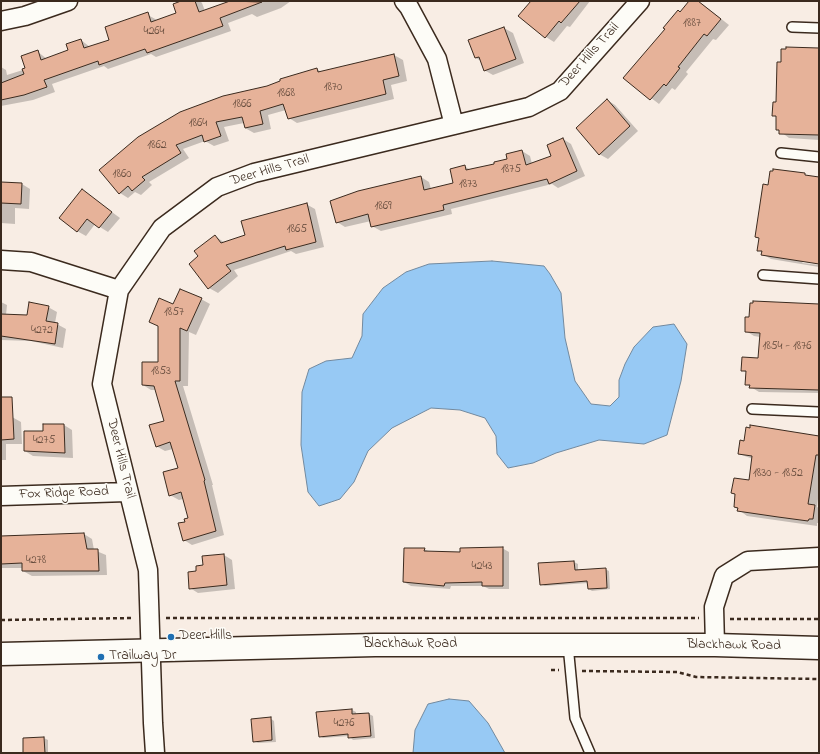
<!DOCTYPE html>
<html>
<head>
<meta charset="utf-8">
<style>
  body { margin:0 }
  #map { position:relative; width:820px; height:754px; overflow:hidden; background:#f8ede4; font-family:"Indie Flower",sans-serif }
  canvas { display:block }
  .frame { position:absolute; inset:0; border:2px solid #3b2a1e; pointer-events:none }
</style>
</head>
<body>
<div id="map">
<canvas width="820" height="754"></canvas>
<div class="frame"></div>
</div>
<script>
const ctx = document.querySelector('canvas').getContext('2d');
ctx.lineJoin = 'round';
function fillPath(path, color) {
  ctx.fillStyle = color;
  ctx.fill(path, 'evenodd');
}
function shape(rows) {
  const path = new Path2D();
  for (const r of rows) {
    path.moveTo(r[0], r[1]);
    for (let i = 2; i < r.length; i += 2) path.lineTo(r[i], r[i + 1]);
  }
  return path;
}
function trace(path, color, width, dash) {
  ctx.strokeStyle = color;
  ctx.lineWidth = width;
  ctx.lineCap = dash ? 'butt' : 'round';
  ctx.setLineDash(dash || []);
  ctx.stroke(path);
}
function write(font, color, halo, rows, align = 'center') {
  ctx.font = font + ' "Indie Flower",sans-serif';
  ctx.lineWidth = 3;
  ctx.setLineDash([]);
  ctx.textBaseline = 'middle';
  ctx.strokeStyle = halo;
  ctx.fillStyle = color;
  for (const [text, x, y, turn = 0] of rows) {
    ctx.save();
    ctx.translate(x, y);
    ctx.rotate((+turn || 0) * Math.PI / 180);
    ctx.textAlign = isNaN(turn) ? turn : align;
    if (halo) ctx.strokeText(text, 0, 0);
    ctx.fillText(text, 0, 0);
    ctx.restore();
  }
}
const water = shape([
  [492,261,544,266,550,274,561,293,565,338,575,381,591,404,610,406,619,397,619,380,625,364,634,347,653,327,674,324,687,344,681,381,667,435,644,444,599,440,556,453,533,463,508,468,497,454,496,436,485,418,460,410,431,408,392,428,368,451,354,482,340,499,319,506,308,492,301,445,302,392,309,369,326,361,352,358,362,336,363,314,383,288,406,272,429,264,492,261],
  [449,699,469,701,488,723,505,753,413,753,415,730,428,704,449,699]
]);
fillPath(water, '#97c9f4');
trace(water, '#72899e', 1);
fillPath(shape([
  [184,1,200,1,202,3,205,11,226,3,226,1,291,1,281,8,257,17,252,14,228,23,231,31,156,57,151,54,108,69,104,66,52,84,55,92,33,100,1,106,1,67,6,70,7,75,26,69,38,52,47,59,70,51,81,40,90,47,110,40,148,15,157,20,177,14],
  [532,1,590,1,570,27,567,26,554,42,546,37],
  [690,1,701,3,729,25,716,40,713,39,686,72,688,74,675,90,672,88,659,104,625,78],
  [504,28,513,33,524,63,493,75,484,70,481,61,476,58],
  [819,49,819,140,789,138,777,129,777,117,773,115,777,103,781,63],
  [394,55,403,60,407,81,391,85,394,99,297,123,289,118,286,110,268,115,271,129,254,133,245,128,244,123,224,127,229,141,214,146,205,141,183,149,189,158,149,182,152,185,141,195,135,192,128,198,120,193,100,170,267,87,317,69,321,72],
  [607,100,615,105,638,131,608,159,599,154],
  [563,139,571,144,585,176,558,188,552,184,451,209,452,214,381,231,372,226,371,221,345,227,337,222,421,177,429,182,431,189,454,184,464,166,471,170,495,165,522,151,530,156,532,164,552,156],
  [819,177,819,263,800,260,803,263,819,265,819,267,771,259,762,254,763,253,759,250,760,239,756,237,768,186],
  [1,183,22,184,30,189,29,209,15,208,15,224,1,223],
  [82,190,120,218,108,232,95,224,86,236,77,231],
  [306,204,315,209,324,247,296,254,291,251,234,270,238,276,218,293,209,288,200,256,215,236,225,243,246,236],
  [201,299,210,304,196,335,189,332,188,386,183,386,213,485,212,485,224,535,192,545,184,540,186,522,189,519,183,499,179,500,170,495,179,469,173,449,165,451,156,446,165,421,156,390,151,390,143,385,159,363,174,306],
  [1,302,7,305,6,315,28,316,48,307,57,312,55,323,66,329,63,348,31,341,1,340],
  [819,305,819,393,759,392,746,384,747,373,742,370,759,359,760,337,754,336,746,331],
  [12,417,21,422,22,444,6,444,6,460,1,460,1,418],
  [64,425,72,430,73,458,33,456,25,451,44,432],
  [819,437,819,491,817,507,819,508,819,523,817,523,817,526,747,516,735,507,736,495,733,493,750,482,753,459,739,454,745,442],
  [84,534,92,539,94,550,106,555,107,575,32,576,23,571,23,568,1,568,1,536],
  [502,548,509,552,509,589,489,589,483,586,451,586,450,589,411,586,404,582,424,549,430,552,461,553],
  [224,555,232,560,235,589,198,593,190,588,197,572,204,566],
  [574,562,578,564,578,570,605,569,609,571,610,589,592,591,589,589,588,583,545,586,541,584],
  [352,710,356,712,356,715,369,714,373,716,375,738,353,740,349,736,323,738,320,736],
  [270,718,274,721,276,742,258,743,254,741],
  [44,738,48,740,48,753,24,753]
]), '#0003');
const building = shape([
  [181,1,195,1,199,12,230,1,262,2,220,18,223,26,147,53,145,49,99,65,98,61,44,80,47,87,24,95,1,100,1,83,24,74,22,69,25,68,21,56,38,50,41,60,68,50,66,44,81,39,84,48,109,40,105,27,148,12,151,22,176,13,173,4,181,1],
  [531,1,580,1,561,23,559,21,545,38,518,16,531,1],
  [689,1,698,1,721,19,707,36,704,34,678,67,680,68,666,86,664,84,650,100,623,78,665,29,663,28,678,10,680,12,689,1],
  [504,27,516,59,484,71,479,57,475,58,468,40,504,27],
  [786,47,819,48,819,135,779,134,779,130,776,130,776,116,772,116,773,102,776,102,777,62,781,62,781,49,786,49,786,47],
  [394,54,399,76,383,80,386,94,288,119,283,104,260,111,263,124,245,128,242,117,216,122,221,136,204,142,202,135,176,145,181,153,142,177,145,180,132,191,128,186,119,194,99,170,138,137,180,112,223,96,267,86,280,81,280,79,317,68,318,72,394,54],
  [607,99,630,126,599,155,576,128,607,99],
  [563,138,577,171,549,184,547,179,443,205,444,210,371,227,368,214,336,223,330,201,358,191,421,176,424,190,453,183,450,169,465,165,466,170,494,164,494,162,507,159,506,154,522,150,526,165,551,156,547,145,563,138],
  [773,169,805,173,805,175,819,177,819,264,761,255,762,251,757,251,759,238,755,237,763,184,768,185,770,171,773,171,773,169],
  [1,182,22,183,21,204,1,203,1,182],
  [82,189,112,212,99,228,87,219,77,232,59,218,82,189],
  [307,203,316,242,286,250,285,246,226,265,231,271,208,289,189,264,198,256,194,251,215,235,221,243,245,235,241,221,307,203],
  [180,289,202,298,187,331,180,328,180,381,175,381,205,480,204,481,216,531,183,541,178,523,185,522,184,519,188,518,181,492,169,496,163,472,178,468,170,442,156,447,149,425,164,421,154,386,142,385,142,362,158,362,158,326,149,322,159,298,173,304,180,289],
  [753,301,819,304,819,390,749,388,750,385,745,385,746,371,741,371,742,357,758,358,760,333,745,332,745,317,749,317,750,303,753,303,753,301],
  [29,302,49,306,46,321,58,323,55,344,1,336,1,314,27,315,29,302],
  [1,397,12,397,14,439,1,440,1,397],
  [43,424,64,424,65,453,24,451,24,431,43,431,43,424],
  [750,425,819,436,819,455,816,455,808,504,815,505,813,519,809,519,808,521,778,517,737,511,738,508,734,507,735,494,731,493,734,478,749,480,752,456,738,454,740,440,744,441,746,427,750,428,750,425],
  [84,533,87,549,98,549,99,571,22,571,22,563,1,564,1,536,84,533],
  [503,547,503,586,482,586,482,582,445,583,444,586,403,582,404,548,425,548,424,551,460,552,460,548,503,547],
  [224,554,227,585,189,589,188,572,196,571,196,566,203,565,202,556,224,554],
  [574,561,575,570,606,568,607,588,588,589,587,581,540,585,538,563,574,561],
  [352,709,352,714,369,713,371,736,348,738,348,734,319,737,316,712,352,709],
  [271,717,272,740,253,742,251,719,271,717],
  [44,737,45,753,23,753,23,738,44,737]
]);
fillPath(building, '#e6b299');
trace(building, '#3b2a1e', 1);
const lane = shape([
  [792,27,819,28],
  [781,153,819,157],
  [763,275,819,279],
  [752,409,819,412],
  [568,645,575,718,590,753]
]);
const street = shape([
  [404,1,409,7,437,59,454,125],
  [1,21,25,16,68,1],
  [1,260,31,262,119,290],
  [1,496,127,492],
  [715,645,714,607,724,576,748,561,819,557],
  [155,753,153,723,148,570,102,384,119,290,162,228,217,187,254,173,529,107,560,91,640,1]
]);
const secondary = shape([
  [1,654,375,645,715,645,819,648]
]);
trace(lane, '#3b2a1e', 12);
trace(street, '#3b2a1e', 21);
trace(secondary, '#3b2a1e', 25);
trace(shape([
  [166,618,699,618],
  [730,619,819,619],
  [1,620,133,618],
  [551,670,559,670],
  [582,671,677,672,696,677,819,679]
]), '#3b2a1e', 2.5, [4, 3]);
trace(lane, '#fdfcf7', 9);
trace(street, '#fdfcf7', 18);
trace(secondary, '#fdfcf7', 22);
for (const [x, y, r, color] of [
  [171,637,4,"#1f6fb2"],
  [101,657,4,"#1f6fb2"]
]) {
  const dot = new Path2D();
  dot.arc(x, y, r, 0, 2 * Math.PI);
  ctx.fillStyle = color;
  ctx.fill(dot);
  trace(dot, '#fdfcf7', 1.5);
}
write('12px', '#664c3d', null, [
  ["1887",692,24],
  ["4264",154,32],
  ["1870",333,88],
  ["1868",286,94],
  ["1866",242,105],
  ["1864",198,124],
  ["1862",157,146],
  ["1875",511,170],
  ["1860",122,175],
  ["1873",468,185],
  ["1869",383,207],
  ["1865",297,230],
  ["1857",174,313],
  ["4272",42,331],
  ["1854 - 1876",787,347],
  ["1853",161,372],
  ["4275",44,441],
  ["1830 - 1852",778,474],
  ["4278",36,561],
  ["4243",482,567],
  ["4276",344,724]
]);
write('14px', '#3b2a1e', '#fdfcf7', [
  ["Deer Hills Trail",590,56,-48],
  ["Deer Hills Trail",270,171,-16],
  ["Deer Hills Trail",120,459,76],
  ["Fox Ridge Road",64,494,-2],
  ["Blackhawk Road",410,645],
  ["Blackhawk Road",734,646,1]
]);
write('14px', '#3b2a1e', '#fdfcf7', [
  ["Deer Hills",179,637],
  ["Trailway Dr",109,657]
], 'left');
</script>
</body>
</html>
